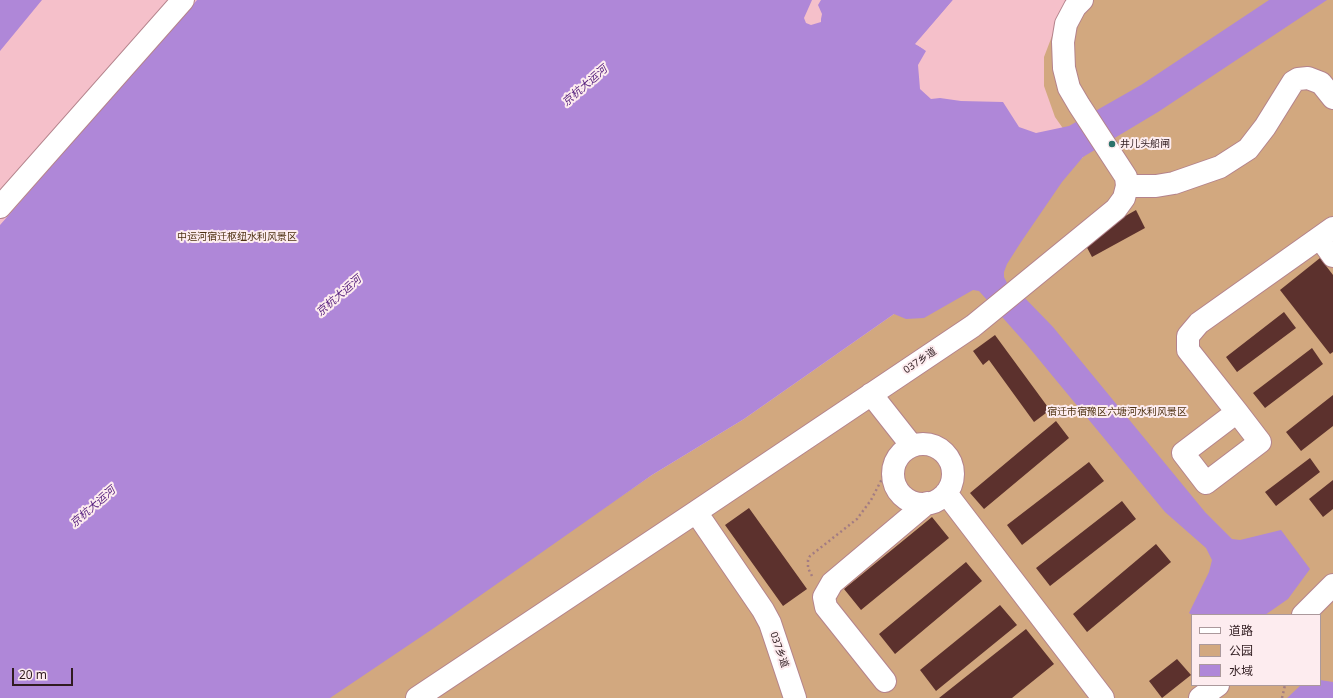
<!DOCTYPE html>
<html>
<head>
<meta charset="utf-8">
<style>
  body { margin:0 }
  #map { position:relative; width:1333px; height:698px; overflow:hidden; background:#f5c0ca; font-family:"Noto Sans","Noto Sans SC",sans-serif }
  canvas { display:block }
  .legend { position:absolute; left:1191px; top:614px; width:130px; height:72px; box-sizing:border-box; background:#fdecef; border:1px solid #ab999c; margin:0; padding:5px 7px; list-style:none; font-size:12px; color:#301c20 }
  .legend li { display:flex; align-items:center; gap:8px; height:20px }
  .legend b { width:20px; border:1px solid #ab999c }
  .scale { position:absolute; left:12px; top:668px; width:61px; height:18px; box-sizing:border-box; border:2px solid #301c20; border-top:0; padding-left:5px; font-size:12px; line-height:14px; white-space:nowrap; color:#301c20; -webkit-text-stroke:3px #fdecef; paint-order:stroke }
</style>
</head>
<body>
<div id="map">
<canvas width="1333" height="698"></canvas>
<ul class="legend">
<li><b style="height:5px;background:#fff"></b>道路</li>
<li><b style="height:11px;background:#d2a87f"></b>公园</li>
<li><b style="height:11px;background:#af87d8"></b>水域</li>
</ul>
<div class="scale">20 m</div>
</div>
<script>
const ctx = document.querySelector('canvas').getContext('2d');
ctx.lineJoin = 'round';
function fillPath(path, color) {
  ctx.fillStyle = color;
  ctx.fill(path, 'evenodd');
}
function shape(rows) {
  const path = new Path2D();
  for (const r of rows) {
    if (r.length === 3) {
      path.moveTo(r[0] + r[2], r[1]);
      path.arc(r[0], r[1], r[2], 0, 2 * Math.PI);
      continue;
    }
    path.moveTo(r[0], r[1]);
    for (let i = 2; i < r.length; i += 2) path.lineTo(r[i], r[i + 1]);
  }
  return path;
}
function trace(path, color, width, dash) {
  ctx.strokeStyle = color;
  ctx.lineWidth = width;
  ctx.lineCap = dash ? 'butt' : 'round';
  ctx.setLineDash(dash || []);
  ctx.stroke(path);
}
function write(font, color, halo, rows, align = 'center') {
  ctx.font = font + ' "Noto Sans","Noto Sans SC",sans-serif';
  ctx.lineWidth = 4;
  ctx.setLineDash([]);
  ctx.textBaseline = 'middle';
  ctx.strokeStyle = halo;
  ctx.fillStyle = color;
  for (const [text, x, y, turn = 0] of rows) {
    ctx.save();
    ctx.translate(x, y);
    ctx.rotate((+turn || 0) * Math.PI / 180);
    ctx.textAlign = isNaN(turn) ? turn : align;
    if (halo) ctx.strokeText(text, 0, 0);
    ctx.fillText(text, 0, 0);
    ctx.restore();
  }
}
fillPath(shape([
  [1071,0,1333,0,1333,698,326,698,652,475,744,419,894,314,1083,157,1055,117,1044,86,1044,57,1057,23],
  [1192,615,1320,615,1320,685,1192,685]
]), '#d2a87f');
fillPath(shape([
  [0,0,42,0,0,51],
  [197,0,953,0,916,44,926,51,918,65,920,89,931,99,940,98,961,101,1003,102,1019,127,1036,133,1069,126,1141,85,1269,0,1327,0,1158,112,1083,157,1062,182,1021,242,1007,264,1004,272,1004,277,1008,285,1020,293,1053,327,1205,512,1232,539,1240,540,1281,530,1310,569,1288,599,1265,615,1192,615,1189,613,1209,572,1212,560,1206,548,1165,512,1027,345,979,291,973,290,924,318,906,319,894,314,744,419,652,475,434,628,330,698,0,698,0,225],
  [1320,680,1333,682,1333,698,1287,698,1301,685,1320,685]
]), '#af87d8');
fillPath(shape([
  [812,0,821,0,818,5,822,14,821,19,821,22,811,25,806,23,804,18],
  [953,0,955,0,954,1,918,44,928,51,915,44]
]), '#f5c0ca');
fillPath(shape([
  [1136,210,1145,228,1092,257,1083,240],
  [1320,258,1333,275,1333,352,1330,354,1280,290],
  [1284,312,1296,328,1237,372,1226,357],
  [995,335,1050,410,1034,422,989,360,983,365,973,351],
  [1312,348,1323,364,1265,408,1253,393],
  [1333,395,1333,426,1301,451,1286,432],
  [1056,421,1069,438,984,509,970,493],
  [1310,458,1320,472,1276,506,1265,492],
  [1089,462,1104,481,1022,545,1007,525],
  [1333,480,1333,509,1323,517,1309,499],
  [1122,501,1136,519,1050,586,1036,568],
  [749,508,807,589,783,606,725,525],
  [932,517,949,538,861,610,844,589],
  [1156,544,1171,562,1087,632,1073,614],
  [966,562,982,581,895,654,879,634],
  [1000,605,1017,625,936,691,920,670],
  [1026,629,1054,664,1012,698,939,698],
  [1177,659,1191,675,1162,698,1149,681]
]), '#5c312d');
const minor = shape([
  [1127,186,1156,186,1174,183,1220,167,1248,149,1265,127,1293,82,1298,79,1308,78,1321,83,1333,98],
  [0,207,183,0],
  [1320,238,1333,256],
  [871,394,912,446],
  [1237,412,1183,453,1206,483,1260,442,1237,412,1188,350,1188,336,1199,323,1333,228],
  [923,474,30],
  [946,493,1103,698],
  [1303,615,1333,585],
  [885,681,826,607,824,597,832,583,927,503],
  [417,698,696,512],
  [795,698,770,623,763,610,696,512,973,326,1116,209,1124,198,1127,186,1126,177,1079,105,1069,88,1064,68,1063,42,1066,24,1075,7,1082,0],
  [1200,698,1218,685]
]);
trace(minor, '#b4838c', 24);
trace(shape([
  [812,576,808,568,808,560,810,556,857,519,871,500,884,475,896,459],
  [1282,698,1285,685]
]), '#a37c83', 2.5, [2, 3]);
trace(minor, '#fff', 22);
for (const [x, y, r, color] of [
  [1112,144,4,"#2b736c"]
]) {
  const dot = new Path2D();
  dot.arc(x, y, r, 0, 2 * Math.PI);
  ctx.fillStyle = color;
  ctx.fill(dot);
  trace(dot, '#fdecef', 1.5);
}
write('10px', '#301c20', '#fdecef', [
  ["井儿头船闸",1120,144]
], 'left');
write('10px', '#4d3111', '#fdecef', [
  ["中运河宿迁枢纽水利风景区",237,237],
  ["宿迁市宿豫区六塘河水利风景区",1117,412]
]);
write('10px', '#301c20', '#fdecef', [
  ["037乡道",920,361,-34],
  ["037乡道",779,650,71]
]);
write('italic 11px', '#521b7b', '#fdecef', [
  ["京杭大运河",585,86,-41],
  ["京杭大运河",339,296,-41],
  ["京杭大运河",93,507,-41]
]);
</script>
</body>
</html>
